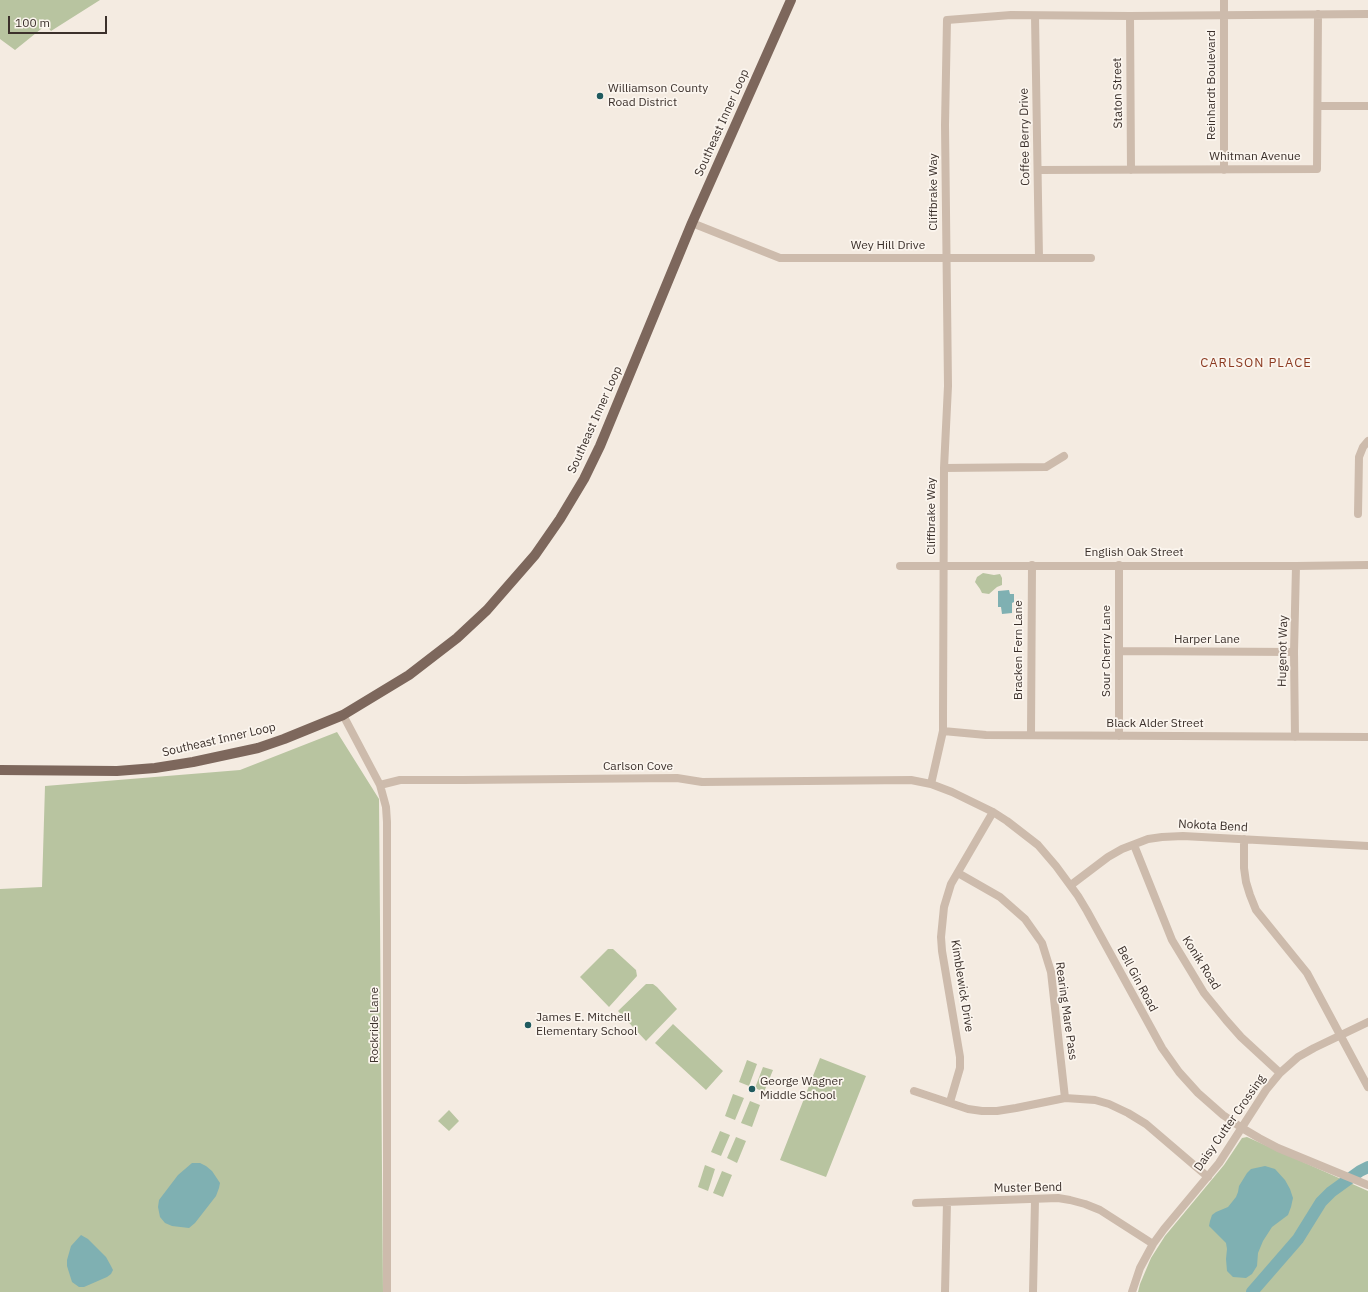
<!DOCTYPE html>
<html>
<head>
<meta charset="utf-8">
<style>
  body { margin:0 }
  #map { position:relative; width:1368px; height:1292px; overflow:hidden; background:#f4ebe1; font-family:"IBM Plex Sans",sans-serif }
  canvas { display:block }
  .scale { position:absolute; left:8px; top:16px; width:99px; height:18px; box-sizing:border-box; border:2px solid #3b302b; border-top:0; padding-left:5px; font-size:12px; line-height:14px; white-space:nowrap; color:#3b302b; -webkit-text-stroke:3px #fbf5ee; paint-order:stroke }
</style>
</head>
<body>
<div id="map">
<canvas width="1368" height="1292"></canvas>
<div class="scale">100 m</div>
</div>
<script>
const ctx = document.querySelector('canvas').getContext('2d');
ctx.lineJoin = 'round';
function fillPath(path, color) {
  ctx.fillStyle = color;
  ctx.fill(path, 'evenodd');
}
function shape(rows) {
  const path = new Path2D();
  for (const r of rows) {
    path.moveTo(r[0], r[1]);
    for (let i = 2; i < r.length; i += 2) path.lineTo(r[i], r[i + 1]);
  }
  return path;
}
function trace(path, color, width, dash) {
  ctx.strokeStyle = color;
  ctx.lineWidth = width;
  ctx.lineCap = dash ? 'butt' : 'round';
  ctx.setLineDash(dash || []);
  ctx.stroke(path);
}
function write(font, color, halo, rows, align = 'center') {
  ctx.font = font + ' "IBM Plex Sans",sans-serif';
  ctx.lineWidth = 3.5;
  ctx.setLineDash([]);
  ctx.textBaseline = 'middle';
  ctx.strokeStyle = halo;
  ctx.fillStyle = color;
  for (const [text, x, y, turn = 0] of rows) {
    ctx.save();
    ctx.translate(x, y);
    ctx.rotate((+turn || 0) * Math.PI / 180);
    ctx.textAlign = isNaN(turn) ? turn : align;
    if (halo) ctx.strokeText(text, 0, 0);
    ctx.fillText(text, 0, 0);
    ctx.restore();
  }
}
fillPath(shape([
  [0,0,100,0,51,31,46,25,15,50,0,39],
  [983,573,994,575,1000,574,1002,578,1002,585,997,587,989,594,982,593,980,589,975,582,977,577],
  [337,732,379,799,383,1292,0,1292,0,889,42,887,45,786,240,770],
  [608,949,613,949,636,970,637,976,609,1007,580,977],
  [646,984,653,984,657,987,677,1009,646,1041,618,1011],
  [673,1024,723,1071,706,1090,655,1043],
  [820,1058,866,1076,826,1177,780,1160],
  [747,1060,757,1064,749,1086,739,1082],
  [763,1067,773,1070,764,1092,755,1088],
  [733,1094,744,1098,735,1120,725,1116],
  [750,1101,760,1105,752,1127,741,1123],
  [449,1110,459,1121,449,1131,438,1121],
  [720,1131,730,1135,721,1156,711,1152],
  [736,1137,746,1141,737,1163,727,1158],
  [1247,1137,1368,1191,1368,1292,1138,1292,1140,1284,1151,1258,1165,1236,1224,1165,1242,1138],
  [705,1165,715,1169,708,1191,698,1187],
  [722,1171,732,1175,723,1197,713,1193]
]), '#b8c4a0');
fillPath(shape([
  [1009,590,1010,594,1014,594,1014,602,1012,603,1012,613,1002,614,1001,607,998,607,998,591],
  [192,1163,200,1163,206,1166,212,1171,220,1183,219,1188,216,1196,195,1223,189,1228,172,1226,165,1223,160,1217,158,1207,159,1200,178,1175],
  [1265,1166,1275,1169,1285,1180,1290,1189,1293,1198,1291,1207,1288,1215,1272,1227,1263,1241,1258,1253,1257,1266,1252,1274,1246,1278,1233,1277,1227,1271,1226,1259,1227,1249,1226,1243,1209,1226,1210,1221,1212,1215,1216,1212,1228,1207,1236,1197,1238,1192,1239,1186,1247,1173,1251,1169],
  [81,1235,88,1239,106,1257,111,1266,113,1270,111,1274,107,1277,84,1287,79,1287,72,1282,67,1266,67,1260,71,1246]
]), '#7fb0b2');
trace(shape([
  [1252,1292,1298,1239,1321,1202,1331,1192,1360,1171,1368,1167]
]), '#7fb0b2', 12);
trace(shape([
  [1035,16,1039,258],
  [1130,16,1131,170],
  [1318,106,1368,106],
  [1038,170,1317,169,1318,14],
  [1224,170,1224,0],
  [692,223,780,258,1091,258],
  [944,468,1046,467,1064,456],
  [1358,514,1359,457,1363,447,1368,441],
  [900,566,1296,566,1368,565],
  [1120,651,1294,652],
  [343,715,380,785,386,807,387,822,387,1292],
  [943,731,986,735,1368,737],
  [1031,735,1032,565],
  [1119,736,1119,565],
  [1295,737,1294,652,1296,566],
  [931,784,943,731,943,717,944,468,948,386,945,125,947,20,1011,15,1130,16,1368,14],
  [380,785,400,780,463,780,677,778,702,782,911,780,931,784,952,792,993,812,1007,821,1038,845,1056,866,1078,896,1087,911,1162,1048,1179,1072,1198,1093,1223,1115,1242,1128,1259,1138,1278,1148,1368,1185],
  [1244,839,1244,868,1246,882,1250,895,1256,910,1307,973,1368,1087],
  [1134,845,1172,940,1192,973,1204,993,1226,1020,1241,1037,1280,1073],
  [958,873,1000,897,1025,919,1042,943,1051,972,1065,1098],
  [1071,885,1108,857,1122,849,1148,839,1162,837,1183,836,1368,846],
  [914,1091,968,1109,982,1111,997,1111,1016,1108,1065,1098,1095,1100,1109,1104,1128,1113,1146,1124,1208,1177],
  [950,1102,960,1068,960,1057,942,951,941,937,944,907,951,884,993,812],
  [916,1203,1058,1198,1070,1200,1085,1204,1100,1210,1153,1244],
  [945,1292,947,1202],
  [1033,1292,1035,1200],
  [1132,1292,1140,1268,1153,1244,1164,1229,1219,1163,1266,1090,1280,1073,1298,1057,1314,1048,1368,1022]
]), '#cdbbac', 8);
trace(shape([
  [0,770,117,771,155,768,193,762,258,748,284,739,343,715,409,675,457,638,487,610,535,555,560,519,584,479,600,446,692,223,791,0]
]), '#7d675c', 10);
for (const [x, y, r, color] of [
  [600,96,4,"#1f5a5e"],
  [528,1025,4,"#1f5a5e"],
  [752,1089,4,"#1f5a5e"]
]) {
  const dot = new Path2D();
  dot.arc(x, y, r, 0, 2 * Math.PI);
  ctx.fillStyle = color;
  ctx.fill(dot);
  trace(dot, '#fbf5ee', 1.5);
}
write('12px', '#3b302b', '#fbf5ee', [
  ["Reinhardt Boulevard",1212,85,-90],
  ["Staton Street",1118,93,-91],
  ["Southeast Inner Loop",722,123,-66],
  ["Coffee Berry Drive",1025,137,-91],
  ["Whitman Avenue",1255,157],
  ["Cliffbrake Way",934,192,-90],
  ["Wey Hill Drive",888,246],
  ["Southeast Inner Loop",595,420,-66],
  ["Cliffbrake Way",932,516,-90],
  ["English Oak Street",1134,553],
  ["Harper Lane",1207,640],
  ["Bracken Fern Lane",1019,650,-90],
  ["Sour Cherry Lane",1107,651,-90],
  ["Hugenot Way",1283,651,-89],
  ["Black Alder Street",1155,724],
  ["Southeast Inner Loop",219,740,-13],
  ["Carlson Cove",638,767],
  ["Nokota Bend",1213,826,3],
  ["Konik Road",1201,963,58],
  ["Bell Gin Road",1137,979,62],
  ["Kimblewick Drive",962,986,81],
  ["Rearing Mare Pass",1066,1011,82],
  ["Rockride Lane",375,1025,-90],
  ["Daisy Cutter Crossing",1230,1123,-55],
  ["Muster Bend",1028,1188,-1]
]);
write('12px', '#3b302b', '#fbf5ee', [
  ["Williamson County",608,89],
  ["Road District",608,103],
  ["James E. Mitchell",536,1018],
  ["Elementary School",536,1032],
  ["George Wagner",760,1082],
  ["Middle School",760,1096]
], 'left');
ctx.letterSpacing = '1px';
write('13px', '#8c3b22', '#fbf5ee', [
  ["CARLSON PLACE",1256,363]
]);
ctx.letterSpacing = '0px';
</script>
</body>
</html>
